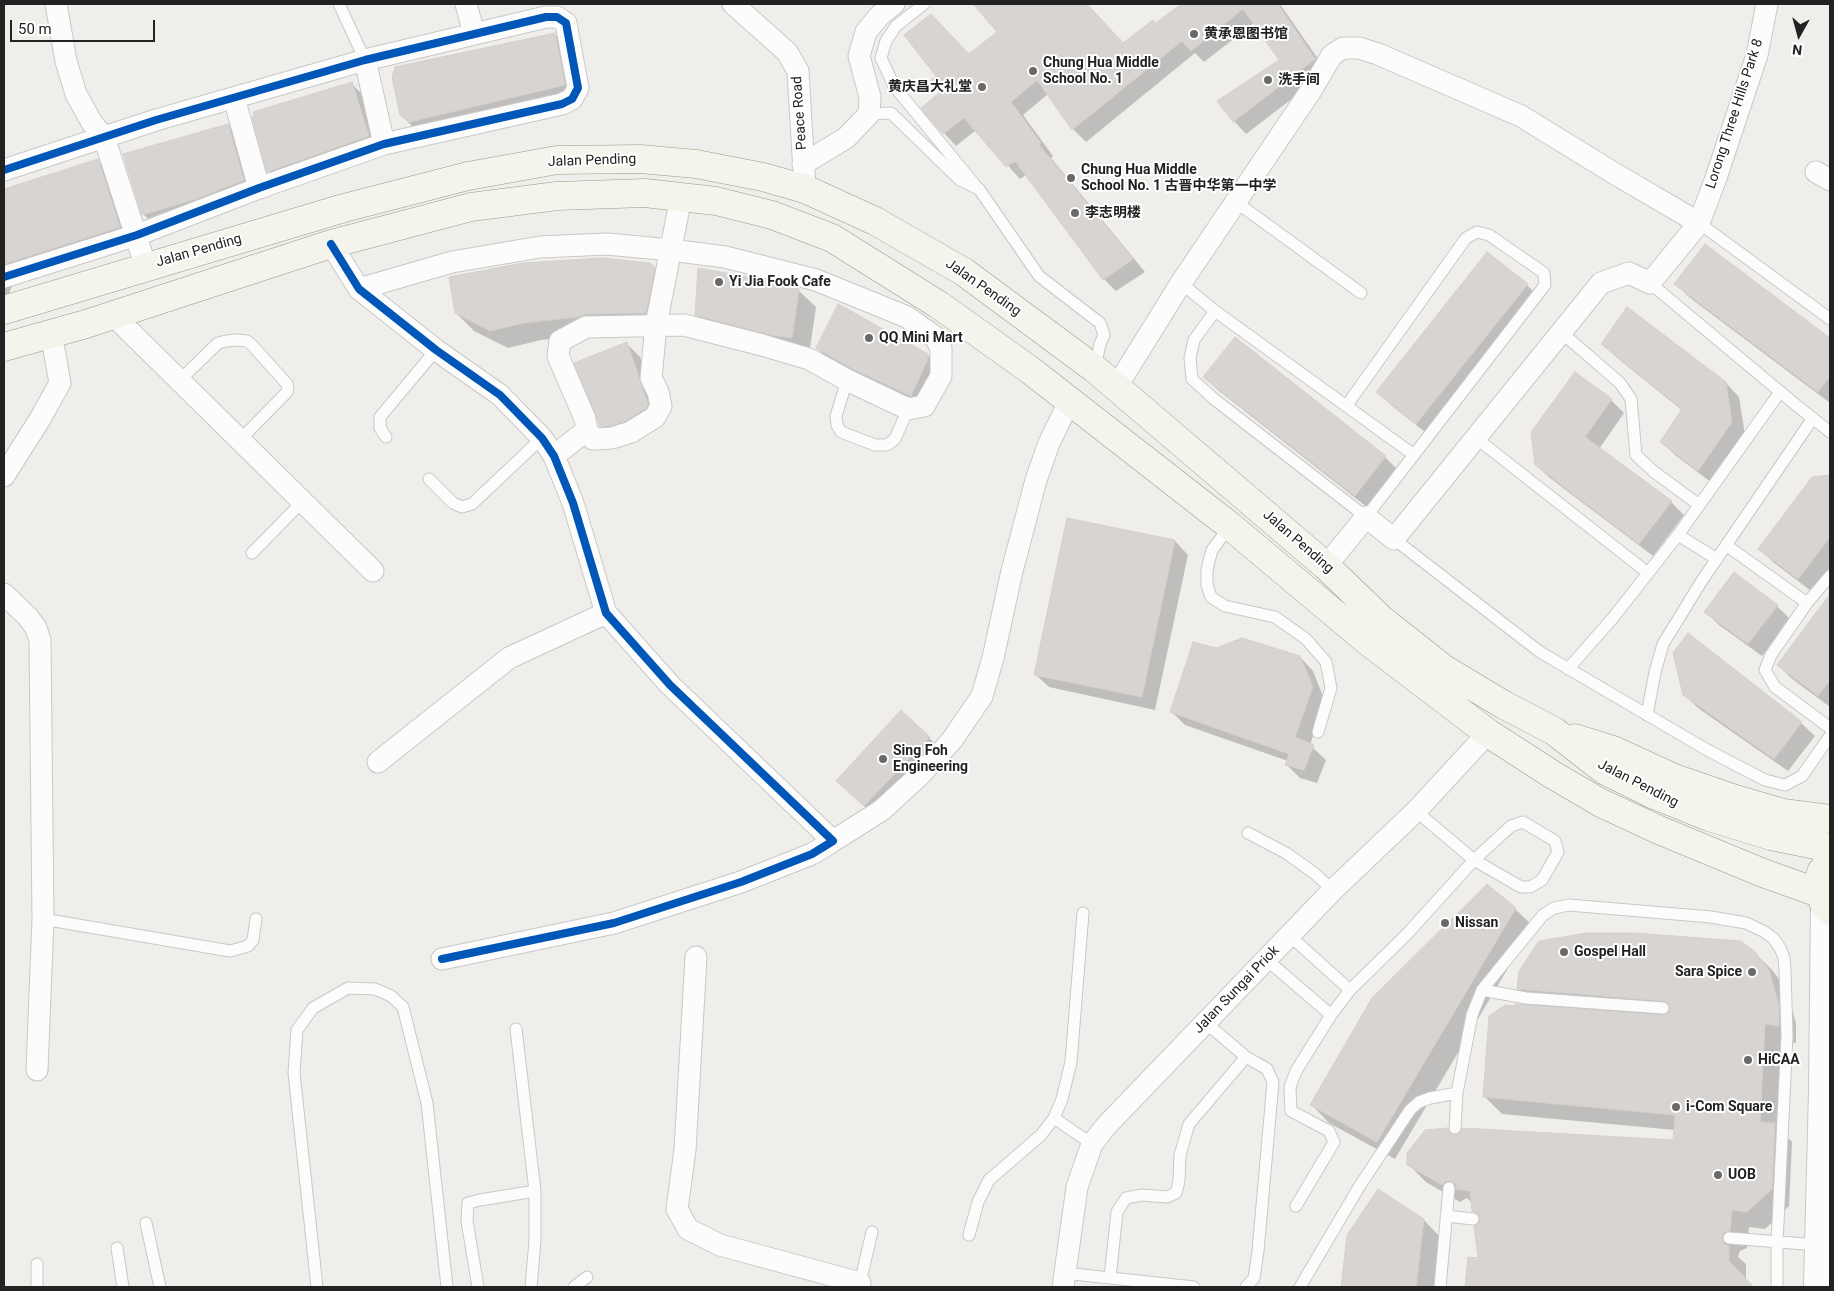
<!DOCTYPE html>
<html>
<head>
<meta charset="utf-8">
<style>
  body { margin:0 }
  #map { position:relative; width:1834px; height:1291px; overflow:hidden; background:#f0eeeb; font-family:Roboto,sans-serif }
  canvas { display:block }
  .frame { position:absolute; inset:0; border:5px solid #222; pointer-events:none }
  .north { position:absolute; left:1774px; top:10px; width:50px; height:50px; -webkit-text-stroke:4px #fff; paint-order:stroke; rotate:187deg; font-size:14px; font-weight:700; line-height:20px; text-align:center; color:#222 }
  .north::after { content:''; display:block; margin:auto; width:18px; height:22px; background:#222; clip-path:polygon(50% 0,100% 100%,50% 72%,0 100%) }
  .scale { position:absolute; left:10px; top:20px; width:145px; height:22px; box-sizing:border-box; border:2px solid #222; border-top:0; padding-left:6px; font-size:15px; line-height:18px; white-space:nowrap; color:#222; -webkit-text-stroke:4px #fff; paint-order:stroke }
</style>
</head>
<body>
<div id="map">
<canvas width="1834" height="1291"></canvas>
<div class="frame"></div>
<div class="north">N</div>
<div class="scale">50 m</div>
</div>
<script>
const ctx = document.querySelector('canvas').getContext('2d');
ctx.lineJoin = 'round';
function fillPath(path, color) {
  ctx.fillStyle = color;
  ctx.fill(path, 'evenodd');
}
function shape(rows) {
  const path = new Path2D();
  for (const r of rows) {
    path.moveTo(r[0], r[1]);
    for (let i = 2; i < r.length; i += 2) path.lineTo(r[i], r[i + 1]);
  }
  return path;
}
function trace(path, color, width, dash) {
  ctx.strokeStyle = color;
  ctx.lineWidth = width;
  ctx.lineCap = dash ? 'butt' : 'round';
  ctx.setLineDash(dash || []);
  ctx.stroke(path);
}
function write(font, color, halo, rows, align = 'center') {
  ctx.font = font + ' Roboto,"Noto Sans SC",sans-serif';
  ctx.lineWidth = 4;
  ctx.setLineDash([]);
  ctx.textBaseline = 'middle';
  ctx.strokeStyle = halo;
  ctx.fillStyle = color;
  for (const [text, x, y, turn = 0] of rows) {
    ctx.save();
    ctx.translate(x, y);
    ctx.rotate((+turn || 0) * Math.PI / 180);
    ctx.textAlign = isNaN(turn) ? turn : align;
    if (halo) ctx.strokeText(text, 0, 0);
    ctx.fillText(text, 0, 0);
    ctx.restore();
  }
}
fillPath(shape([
  [975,4,1086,4,1124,44,1156,25,1183,4,1280,4,1327,72,1246,134,1234,121,1280,60,1254,23,1204,62,1195,53,1086,142,1073,129,1048,94,1023,115,1053,156,1051,158,1145,272,1116,291,1104,279,1026,175,1020,179,976,130,956,146,944,133,941,94,969,56,998,32],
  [555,34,572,52,582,103,419,133,401,115],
  [352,84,369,101,386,154,286,188,269,171],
  [228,125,245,143,261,198,161,231,143,214],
  [98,161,115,178,137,245,18,282,12,286,9,294,4,295,4,190],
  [1705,246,1830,340,1830,403,1689,297,1676,284],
  [649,264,672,286,663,330,596,334,541,340,508,348,474,331,456,313],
  [1527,285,1540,298,1430,436,1391,405,1378,392],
  [798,290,816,307,809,355,714,332,696,314],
  [1235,339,1385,457,1398,470,1368,508,1218,390,1205,377],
  [627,344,640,357,660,418,615,439,602,425],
  [1603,344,1726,383,1739,397,1745,435,1712,483,1675,455,1662,442,1683,411,1616,357],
  [817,348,928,355,946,373,928,413,835,366],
  [1611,400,1624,413,1599,449,1671,502,1684,515,1653,556,1550,478,1536,465],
  [1830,476,1830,567,1811,591,1773,562,1760,549,1812,478],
  [1068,519,1175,541,1188,555,1155,710,1049,687,1035,674],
  [1830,596,1830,707,1791,678,1778,665],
  [1777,606,1790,619,1762,656,1719,625,1706,612],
  [1216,649,1300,657,1313,671,1325,701,1310,745,1326,760,1317,783,1300,778,1287,765,1288,761,1185,725,1172,712],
  [1685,695,1801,723,1815,736,1788,771,1698,708],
  [902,712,943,751,878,819,851,794],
  [1515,909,1533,926,1395,1159,1329,1123,1312,1105],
  [1755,953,1773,971,1786,989,1796,1023,1796,1043,1783,1041,1778,1127,1792,1142,1789,1206,1765,1229,1749,1227,1747,1248,1740,1251,1738,1257,1746,1264,1746,1280,1753,1287,1466,1287,1469,1258,1480,1260,1481,1218,1474,1211,1473,1204,1467,1198,1460,1202,1426,1182,1408,1164,1447,1130,1454,1136,1674,1141,1675,1130,1502,1114,1484,1096,1536,1007,1518,988],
  [1424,1220,1441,1238,1435,1287,1342,1287,1348,1235]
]), '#0003');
const building = shape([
  [973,4,1087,4,1123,43,1153,20,1156,23,1181,4,1278,4,1315,59,1233,122,1217,101,1279,60,1243,9,1191,51,1182,41,1072,130,1037,80,1011,102,1041,143,1039,145,1133,259,1103,280,1015,161,1006,167,964,118,943,134,921,108,939,93,931,80,936,76,904,35,931,14,969,54,997,32,973,4],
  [555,33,565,85,409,122,400,115,392,77,395,67,555,33],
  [352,82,369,136,267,172,252,117,254,116,253,112,352,82],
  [228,124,244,180,196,199,142,215,123,154,228,124],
  [98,159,120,227,4,264,4,189,98,159],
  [1705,244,1830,338,1830,376,1818,392,1674,284,1705,244],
  [1487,252,1528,284,1416,424,1376,392,1487,252],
  [602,258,650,263,655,267,646,313,586,314,578,317,523,323,490,331,455,313,449,277,523,263,602,258],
  [698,268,764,280,799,289,792,338,771,335,695,315,698,268],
  [838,304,928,354,928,359,911,396,853,369,816,348,838,304],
  [1627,307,1726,382,1732,422,1698,471,1660,442,1682,409,1601,344,1627,307],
  [1235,337,1386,456,1355,496,1203,377,1235,337],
  [627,342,648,404,646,408,626,421,610,426,600,426,574,363,627,342],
  [1575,372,1612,399,1585,437,1672,501,1639,544,1535,465,1531,432,1575,372],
  [1830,475,1830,537,1798,579,1758,549,1812,477,1830,475],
  [1067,518,1175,540,1142,697,1034,675,1067,518],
  [1734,572,1778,605,1748,644,1704,612,1734,572],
  [1830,594,1830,680,1818,696,1777,665,1830,594],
  [1688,633,1802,722,1774,759,1683,695,1673,653,1688,633],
  [1242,638,1300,656,1313,687,1295,737,1314,745,1304,770,1285,765,1289,754,1170,712,1193,642,1216,648,1242,638],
  [901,710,930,737,864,806,836,781,901,710],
  [1487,884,1516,908,1377,1142,1310,1105,1372,998,1487,884],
  [1587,933,1634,933,1741,941,1755,952,1769,970,1779,1005,1779,1026,1765,1024,1760,1122,1775,1123,1772,1189,1747,1212,1732,1210,1730,1231,1723,1233,1722,1238,1724,1244,1729,1246,1729,1261,1754,1287,1465,1287,1468,1257,1478,1258,1474,1226,1479,1223,1480,1216,1477,1213,1472,1211,1470,1191,1456,1189,1456,1184,1450,1181,1445,1181,1442,1185,1407,1165,1407,1153,1425,1130,1448,1128,1451,1134,1455,1135,1461,1132,1462,1128,1673,1140,1675,1115,1483,1097,1489,1016,1505,1005,1515,1006,1515,1004,1662,1015,1669,1012,1669,1004,1664,1001,1517,989,1519,971,1539,941,1587,933],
  [1378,1189,1424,1219,1416,1287,1341,1287,1347,1235,1378,1189]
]);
fillPath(building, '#d7d4d2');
trace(building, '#d3d0cc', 1);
const service = shape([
  [339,4,365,60],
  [924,4,896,26,886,41,881,58,894,86,975,185],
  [869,114,891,113,960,180,979,189,1039,276,1100,323,1104,335,1100,344,1095,367],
  [1236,202,1361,293],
  [1699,223,1830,319],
  [1181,283,1215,311,1414,455],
  [1650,283,1796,405,1830,432],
  [1215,311,1194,340,1190,358,1192,379,1214,399,1366,517,1545,285,1544,273,1489,235,1477,232,1466,238,1347,405],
  [1561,332,1620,383,1631,399,1636,455,1653,471,1699,505],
  [847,380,836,416,837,425,841,432,875,445,887,445,895,439,908,409],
  [179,381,218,343,226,341,237,340,247,341,251,344,287,384,288,388,287,392,240,440],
  [386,437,380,428,380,417,436,350],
  [1476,438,1648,573],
  [429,479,453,503,462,507,472,504,542,438],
  [1230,526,1212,550,1209,561,1207,571,1207,585,1211,597,1225,606,1275,617,1306,639,1326,662,1331,688,1318,732],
  [1678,535,1717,559],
  [1394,539,1540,652,1709,751,1765,780,1785,785,1802,776,1830,736],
  [1726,545,1807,603],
  [252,553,302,502],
  [1830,576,1807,603,1771,655,1765,670,1775,687,1830,728],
  [1568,669,1612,619,1678,535,1780,392],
  [1647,715,1655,672,1663,644,1701,582,1813,418],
  [1248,833,1286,853,1314,873,1333,890],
  [43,919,230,951,248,946,253,940,256,919],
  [1290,936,1350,990],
  [1267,960,1331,1015],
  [1482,990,1526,998,1663,1008],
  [1205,1022,1246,1057,1267,1069,1273,1082,1258,1251,1254,1278,1246,1287],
  [516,1029,535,1191,535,1240,531,1287],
  [1054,1118,1062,1099,1071,1062,1083,913],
  [1455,1128,1457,1093,1472,1015,1482,990,1543,915,1554,908,1569,905,1711,917,1746,923,1763,931,1773,938,1780,948,1784,958,1785,970,1787,1035,1777,1243,1777,1287],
  [1296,1206,1334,1142,1329,1131,1291,1111,1290,1087,1296,1071,1331,1015,1350,990,1408,933,1474,860,1511,826,1523,822,1555,841,1558,852,1542,880,1530,887,1521,887,1474,860,1416,811],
  [1446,1216,1473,1219],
  [146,1223,160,1287],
  [969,1235,978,1202,989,1180,1041,1135,1054,1118,1092,1144],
  [1729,1238,1818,1245],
  [117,1248,123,1287],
  [37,1264,37,1287],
  [1064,1273,1194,1287],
  [1110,1278,1117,1212,1126,1198,1142,1195,1167,1197,1176,1193,1179,1181,1180,1155,1189,1124,1246,1057],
  [860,1283,872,1232],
  [317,1287,294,1073,297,1030,313,1008,348,988,375,989,391,996,403,1007,427,1103,447,1287],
  [478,1287,467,1221,468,1203,480,1200,535,1191],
  [574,1287,587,1277],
  [1300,1287,1359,1187,1410,1110,1419,1102,1430,1098,1457,1093],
  [1440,1287,1449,1188]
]);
const minor = shape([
  [56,4,66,61,76,94,92,123,104,137,146,267],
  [466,4,474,34],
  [733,4,787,52,798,71,805,189],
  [365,60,384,144],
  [234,98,259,188],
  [803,164,846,138,869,114,870,97,859,56,866,32,880,15,894,4],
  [4,170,156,120,365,60,546,17,557,17,566,23,578,88,572,99,562,104,384,144,259,188,137,235,4,277],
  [1816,172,1830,180],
  [331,244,359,289,436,350,500,395,542,438,554,456,573,503,606,613,670,685,833,841,812,854,741,882,614,923,442,959],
  [359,289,452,262,540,247,607,244,671,250,725,257,816,280,907,317,934,336,941,348,941,376,924,406,908,409,847,380,809,359,762,345,684,325,586,327,560,341,558,356,585,419,587,430,554,456],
  [113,315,373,571],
  [1117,386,1181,283,1312,89,1332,55,1343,48,1359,48,1378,54,1521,116,1612,172,1699,223],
  [587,430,593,439,612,438,631,432,655,417,661,406,658,392,651,378,656,325,681,197],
  [4,476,40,419,60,383,51,333],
  [1326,566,1366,517,1394,539,1601,283,1629,273,1650,283,1699,223,1716,178,1757,55,1767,4],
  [4,594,27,616,36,628,40,640,43,919,37,1070],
  [378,762,509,658,606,613],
  [833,841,882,810,920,775,952,740,982,696,993,658,1012,571,1036,480,1049,443,1069,402],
  [696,957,685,1150,677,1209,688,1229,720,1245,860,1283,859,1287],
  [1063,1287,1077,1187,1092,1144,1106,1126,1333,890,1416,811,1488,733]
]);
const tertiary = shape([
  [1817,1287,1822,1091,1824,905]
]);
const secondary = shape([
  [4,310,344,208,468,176,557,160,640,159,696,164,763,177,805,189,875,221,964,272,1095,369,1326,566,1382,620,1444,669,1504,705,1554,731,1604,770,1652,794,1709,817,1771,836,1830,848],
  [4,347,86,324,331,244,471,207,557,196,645,193,716,201,772,215,832,238,939,305,1030,370,1230,526,1366,640,1488,733,1553,775,1601,803,1659,830,1763,873,1819,893],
  [1575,738,1613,750,1674,778,1735,799,1783,813,1830,819],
  [1830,861,1821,872,1818,884,1824,905,1830,911]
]);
trace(service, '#c9c8c7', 13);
trace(minor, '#c9c8c7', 23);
trace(tertiary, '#c9c8c7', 28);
trace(secondary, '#999a82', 29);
trace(service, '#fdfcfc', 11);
trace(minor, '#fdfcfc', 21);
trace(tertiary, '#fdfcfc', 26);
trace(secondary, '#f4f4ed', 28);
trace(shape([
  [4,170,156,120,365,60,546,17,557,17,566,23,578,88,572,99,562,104,384,144,259,188,137,235,4,277],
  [331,244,359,289,436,350,500,395,542,438,554,456,573,503,606,613,670,685,833,841,812,854,741,882,614,923,442,959]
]), '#0057b8', 8);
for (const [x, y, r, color] of [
  [1194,34,5,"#6a6968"],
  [1033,71,5,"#6a6968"],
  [1268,80,5,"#6a6968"],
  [982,87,5,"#6a6968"],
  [1071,178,5,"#6a6968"],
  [1075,213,5,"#6a6968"],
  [719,282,5,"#6a6968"],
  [869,338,5,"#6a6968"],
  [883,759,5,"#6a6968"],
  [1445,923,5,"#6a6968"],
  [1564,952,5,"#6a6968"],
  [1752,972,5,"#6a6968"],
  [1748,1060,5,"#6a6968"],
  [1676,1107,5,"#6a6968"],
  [1718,1175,5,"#6a6968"]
]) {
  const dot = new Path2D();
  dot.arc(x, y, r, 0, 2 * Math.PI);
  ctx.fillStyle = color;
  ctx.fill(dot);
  trace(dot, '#fff', 2);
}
write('bold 14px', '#222', '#fff', [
  ["黄承恩图书馆",1204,34],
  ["Chung Hua Middle",1043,63],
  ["School No. 1",1043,79],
  ["洗手间",1278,80],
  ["黄庆昌大礼堂",972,87,"right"],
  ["Chung Hua Middle",1081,170],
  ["School No. 1 古晋中华第一中学",1081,186],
  ["李志明楼",1085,213],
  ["Yi Jia Fook Cafe",729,282],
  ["QQ Mini Mart",879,338],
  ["Sing Foh",893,751],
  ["Engineering",893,767],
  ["Nissan",1455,923],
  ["Gospel Hall",1574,952],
  ["Sara Spice",1742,972,"right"],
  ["HiCAA",1758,1060],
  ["i-Com Square",1686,1107],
  ["UOB",1728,1175]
], 'left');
write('14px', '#222', '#fff', [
  ["Peace Road",800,113,-94],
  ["Lorong Three Hills Park 8",1735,114,-72],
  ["Jalan Pending",592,161,-2],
  ["Jalan Pending",199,251,-16],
  ["Jalan Pending",983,288,35],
  ["Jalan Pending",1298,542,41],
  ["Jalan Pending",1638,784,27],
  ["Jalan Sungai Priok",1237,990,-46]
]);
</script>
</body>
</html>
